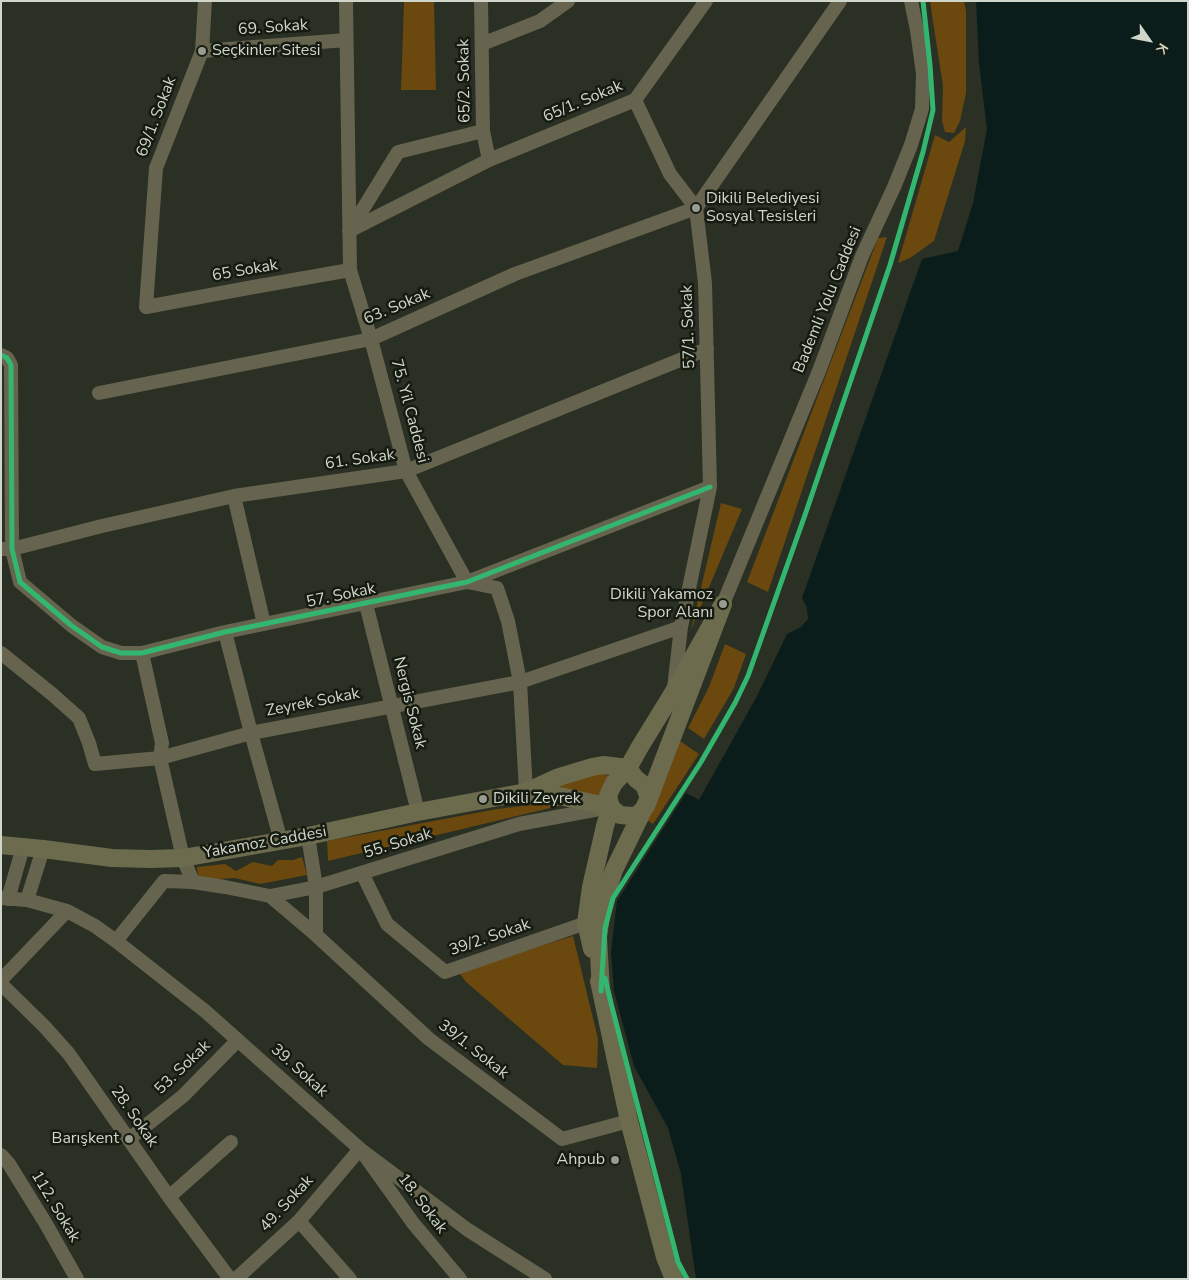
<!DOCTYPE html>
<html>
<head>
<meta charset="utf-8">
<style>
  body { margin:0 }
  #map { position:relative; width:1189px; height:1280px; overflow:hidden; background:#2a3024; font-family:"Nunito Sans",sans-serif }
  canvas { display:block }
  .frame { position:absolute; inset:0; border:2px solid #d0d6c9; pointer-events:none }
  .north { position:absolute; left:1124px; top:15px; width:50px; height:50px; -webkit-text-stroke:4px #161b11; paint-order:stroke; rotate:123deg; font-size:14px; font-weight:700; line-height:20px; text-align:center; color:#d0d6c9 }
  .north::after { content:''; display:block; margin:auto; width:18px; height:22px; background:#d0d6c9; clip-path:polygon(50% 0,100% 100%,50% 72%,0 100%) }
</style>
</head>
<body>
<div id="map">
<canvas width="1189" height="1280"></canvas>
<div class="frame"></div>
<div class="north">K</div>
</div>
<script>
const ctx = document.querySelector('canvas').getContext('2d');
ctx.lineJoin = 'round';
function fillPath(path, color) {
  ctx.fillStyle = color;
  ctx.fill(path, 'evenodd');
}
function shape(rows) {
  const path = new Path2D();
  for (const r of rows) {
    path.moveTo(r[0], r[1]);
    for (let i = 2; i < r.length; i += 2) path.lineTo(r[i], r[i + 1]);
  }
  return path;
}
function trace(path, color, width, dash) {
  ctx.strokeStyle = color;
  ctx.lineWidth = width;
  ctx.lineCap = dash ? 'butt' : 'round';
  ctx.setLineDash(dash || []);
  ctx.stroke(path);
}
function write(font, color, halo, rows, align = 'center') {
  ctx.font = font + ' "Nunito Sans",sans-serif';
  ctx.lineWidth = 5;
  ctx.setLineDash([]);
  ctx.textBaseline = 'middle';
  ctx.strokeStyle = halo;
  ctx.fillStyle = color;
  for (const [text, x, y, turn = 0] of rows) {
    ctx.save();
    ctx.translate(x, y);
    ctx.rotate((+turn || 0) * Math.PI / 180);
    ctx.textAlign = isNaN(turn) ? turn : align;
    if (halo) ctx.strokeText(text, 0, 0);
    ctx.fillText(text, 0, 0);
    ctx.restore();
  }
}
fillPath(shape([
  [404,1,434,1,436,90,401,90],
  [964,1,966,11,966,93,960,121,954,133,945,132,942,121,943,86,930,2],
  [966,127,965,141,934,241,910,258,898,263,935,135,949,142],
  [887,237,768,592,747,582,878,238],
  [721,503,742,509,691,630],
  [725,644,746,654,734,688,704,739,688,728,709,687],
  [680,741,699,754,653,824,645,819],
  [601,772,612,778,602,799,547,789],
  [562,801,563,805,328,861,327,841,497,809],
  [302,857,307,875,260,884,235,878,198,880,197,867,225,864,236,871,253,862,272,866,278,860,293,860],
  [573,936,598,1039,597,1068,563,1065,466,982,458,971]
]), '#6a480e');
fillPath(shape([
  [976,1,1188,1,1188,1279,696,1279,681,1174,668,1128,634,1066,614,991,611,952,617,901,686,793,699,800,757,696,787,634,801,627,808,619,807,608,802,598,922,259,958,251,973,203,987,129,979,64]
]), '#0b1d1a');
trace(shape([
  [205,1,202,51,156,168,146,307,248,288,350,270],
  [346,1,350,270,371,339,406,471,467,582,497,588,508,621,520,682,526,792],
  [481,1,483,131,489,160],
  [482,44,540,21,568,1],
  [202,51,346,40],
  [635,100,670,174,696,208],
  [350,230,398,152,483,131],
  [349,231,489,160,635,100,706,1],
  [1,355,7,358,11,365,12,549,20,582,72,626,102,647,121,653,142,653,225,632,467,582,710,487],
  [99,393,371,339,515,274,696,208],
  [234,496,264,624],
  [1,549,12,549,102,526,234,496,406,471,707,349],
  [366,604,418,812],
  [723,604,819,371,862,256,894,187,911,145,922,109,923,74,917,30,911,1],
  [225,632,251,733,281,841],
  [1,653,52,694,79,718,89,743,95,764,160,758,251,733,520,682,681,627],
  [674,688,681,627,710,487,705,283,696,208,840,1],
  [308,836,316,887,316,935,429,1039,562,1139,629,1121],
  [362,873,387,924,445,972,586,923],
  [193,882,225,887,270,896,316,887,519,824,605,808],
  [270,896,316,935],
  [1,898,27,900,67,911,95,926,116,941,205,1011,360,1149,468,1230,545,1279],
  [8,899,23,847],
  [27,900,43,849],
  [116,941,164,881,193,882,183,858,160,758,162,743,142,653],
  [1,980,67,911],
  [1,984,44,1026,69,1054,169,1197,230,1279],
  [129,1139,183,1096,238,1040],
  [1,1155,9,1164,46,1224,77,1279],
  [169,1197,231,1142],
  [299,1221,350,1279],
  [236,1279,299,1221,360,1149,413,1223,460,1279]
]), '#66644f', 14);
trace(shape([
  [723,604,646,806,638,815,632,816,620,815,615,811,611,807,608,796,610,791,614,783,628,768,641,745,673,693,723,604],
  [527,792,564,797,611,807],
  [1,845,43,849,112,858,151,859,183,858,308,836,418,812,526,792,559,777,592,767,603,765,628,768,636,779,644,785,648,795,648,800,614,870,603,904,598,936,601,991],
  [592,949,586,923,591,887,605,826,611,807],
  [599,981,629,1121,665,1257,674,1279]
]), '#6d6b4e', 18);
trace(shape([
  [1,355,7,358,11,365,12,549,20,582,72,626,102,647,121,653,142,653,225,632,467,582,710,487],
  [605,978,612,1007,678,1262,687,1279],
  [601,991,605,928,613,898,701,762,735,703,748,676,805,515,890,265,923,152,933,110,930,65,923,1]
]), '#33b770', 5);
for (const [x, y, r, color] of [
  [202,51,5,"#969c8f"],
  [696,208,5,"#969c8f"],
  [723,604,5,"#969c8f"],
  [483,799,5,"#969c8f"],
  [129,1139,5,"#969c8f"],
  [615,1160,5,"#969c8f"]
]) {
  const dot = new Path2D();
  dot.arc(x, y, r, 0, 2 * Math.PI);
  ctx.fillStyle = color;
  ctx.fill(dot);
  trace(dot, '#161b11', 2);
}
write('16px', '#d0d6c9', '#161b11', [
  ["69. Sokak",273,28,-4],
  ["65/2. Sokak",465,81,-91],
  ["65/1. Sokak",583,102,-23],
  ["69/1. Sokak",157,117,-69],
  ["65 Sokak",245,271,-10],
  ["Bademli Yolu Caddesi",828,300,-68],
  ["63. Sokak",397,307,-23],
  ["57/1. Sokak",689,327,-92],
  ["75. Yil Caddesi",409,411,75],
  ["61. Sokak",360,460,-8],
  ["57. Sokak",341,596,-12],
  ["Zeyrek Sokak",313,703,-11],
  ["Nergis Sokak",409,703,76],
  ["Yakamoz Caddesi",265,843,-10],
  ["55. Sokak",398,844,-17],
  ["39/2. Sokak",490,938,-19],
  ["39/1. Sokak",473,1050,38],
  ["53. Sokak",183,1068,-44],
  ["39. Sokak",299,1071,42],
  ["28. Sokak",134,1117,55],
  ["49. Sokak",287,1204,-47],
  ["18. Sokak",422,1204,53],
  ["112. Sokak",55,1207,59]
]);
write('16px', '#d0d6c9', '#161b11', [
  ["Seçkinler Sitesi",212,51],
  ["Dikili Belediyesi",706,199],
  ["Sosyal Tesisleri",706,217],
  ["Dikili Yakamoz",713,595,"right"],
  ["Spor Alanı",713,613,"right"],
  ["Dikili Zeyrek",493,799],
  ["Barışkent",119,1139,"right"],
  ["Ahpub",605,1160,"right"]
], 'left');
</script>
</body>
</html>
